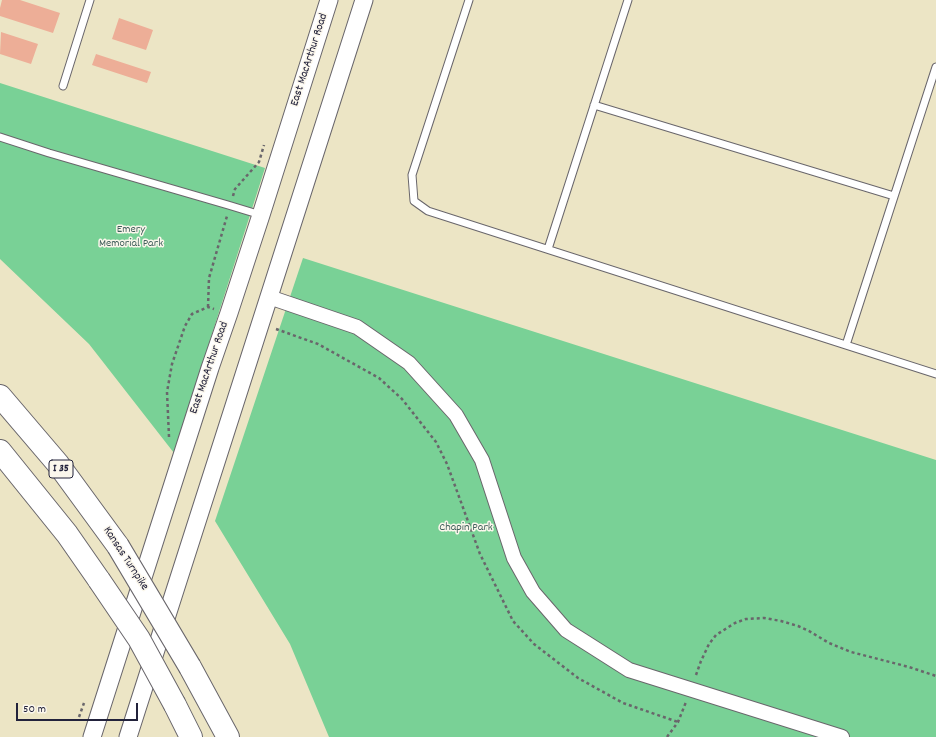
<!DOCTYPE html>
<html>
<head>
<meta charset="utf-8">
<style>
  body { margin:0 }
  #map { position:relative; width:936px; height:737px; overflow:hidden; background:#ece5c5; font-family:Dekko,sans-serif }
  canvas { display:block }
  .scale { position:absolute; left:16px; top:703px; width:122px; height:18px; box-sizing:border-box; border:2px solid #22223b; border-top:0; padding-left:5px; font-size:12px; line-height:14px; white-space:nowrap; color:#22223b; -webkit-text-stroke:3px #fbf7ec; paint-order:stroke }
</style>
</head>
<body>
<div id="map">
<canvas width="936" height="737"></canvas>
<div class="scale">50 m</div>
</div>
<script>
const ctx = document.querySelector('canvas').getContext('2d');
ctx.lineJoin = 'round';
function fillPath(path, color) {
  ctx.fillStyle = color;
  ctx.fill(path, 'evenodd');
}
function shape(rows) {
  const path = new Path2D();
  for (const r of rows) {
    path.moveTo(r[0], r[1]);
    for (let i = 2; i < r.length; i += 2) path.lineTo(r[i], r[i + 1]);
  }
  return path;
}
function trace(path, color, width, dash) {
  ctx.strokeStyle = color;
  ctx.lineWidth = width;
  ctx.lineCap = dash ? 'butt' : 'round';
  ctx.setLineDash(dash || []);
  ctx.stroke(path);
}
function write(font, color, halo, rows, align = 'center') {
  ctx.font = font + ' Dekko,sans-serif';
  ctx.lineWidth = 3;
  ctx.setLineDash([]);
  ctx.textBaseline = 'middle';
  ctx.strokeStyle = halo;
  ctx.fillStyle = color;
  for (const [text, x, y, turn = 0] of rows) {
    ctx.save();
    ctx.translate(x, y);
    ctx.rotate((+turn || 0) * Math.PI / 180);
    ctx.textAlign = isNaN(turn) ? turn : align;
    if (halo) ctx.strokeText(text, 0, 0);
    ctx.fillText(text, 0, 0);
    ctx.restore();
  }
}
fillPath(shape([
  [0,83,265,168,174,453,89,344,0,259],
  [303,258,936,460,936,737,329,737,290,644,215,521]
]), '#79d196');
fillPath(shape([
  [2,0,20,0,60,13,53,33,0,16,0,8],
  [119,18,153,30,146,50,112,39],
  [1,32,38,44,31,64,0,54],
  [96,54,151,72,147,83,92,65]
]), '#edae97');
const service = shape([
  [469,0,412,175,414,201,428,211,936,374],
  [63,86,90,0],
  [594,105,894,196],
  [0,137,49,153,228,205,261,215],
  [548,249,628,0],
  [846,345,936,67]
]);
const minor = shape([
  [269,297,357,327,409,363,456,415,482,460,514,558,533,592,566,630,629,670,842,737]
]);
const tertiary = shape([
  [92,737,210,368,229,313,261,215,329,0],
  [128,737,364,0]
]);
const motorway = shape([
  [0,396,58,464,118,546],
  [0,451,67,534,99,580],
  [190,667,228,737],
  [175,705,191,737]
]);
trace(service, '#69666b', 9);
trace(minor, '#69666b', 16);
trace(tertiary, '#69666b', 19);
trace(motorway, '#69666b', 24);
trace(shape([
  [233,196,235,189,259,162,264,145],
  [208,307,209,278,227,216],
  [276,329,318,344,379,378,402,399,436,442,447,464,480,554,513,621,534,644,578,678,623,703,678,722],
  [169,437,167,392,172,364,185,326,192,314,208,307,214,309],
  [696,675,701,661,709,644,716,635,735,623,746,619,764,618,781,621,798,626,809,631,829,643,851,652,909,667,936,676],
  [79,717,84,703],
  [667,737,678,722,686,702]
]), '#69666b', 2.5, [3, 3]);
trace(service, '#fff', 7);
trace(minor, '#fff', 14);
trace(tertiary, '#fff', 17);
trace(motorway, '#fff', 22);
const motorwayBridge = shape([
  [118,546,190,667],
  [99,580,139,639,175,705]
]);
trace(motorwayBridge, '#69666b', 24, []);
trace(motorwayBridge, '#fff', 22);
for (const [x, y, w] of [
  [61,469,24]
]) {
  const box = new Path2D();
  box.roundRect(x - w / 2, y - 9, w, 18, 3);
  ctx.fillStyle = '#fbf7ec';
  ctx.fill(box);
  trace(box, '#22223b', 1);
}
write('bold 11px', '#22223b', null, [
  ["I 35",61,469]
]);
write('12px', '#22223b', '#fbf7ec', [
  ["East MacArthur Road",310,60,-72],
  ["East MacArthur Road",210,368,-71],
  ["Kansas Turnpike",125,559,57]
]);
write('12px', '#405f5b', '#fbf7ec', [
  ["Emery",131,230],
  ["Memorial Park",131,244],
  ["Chapin Park",466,528]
]);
</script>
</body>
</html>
